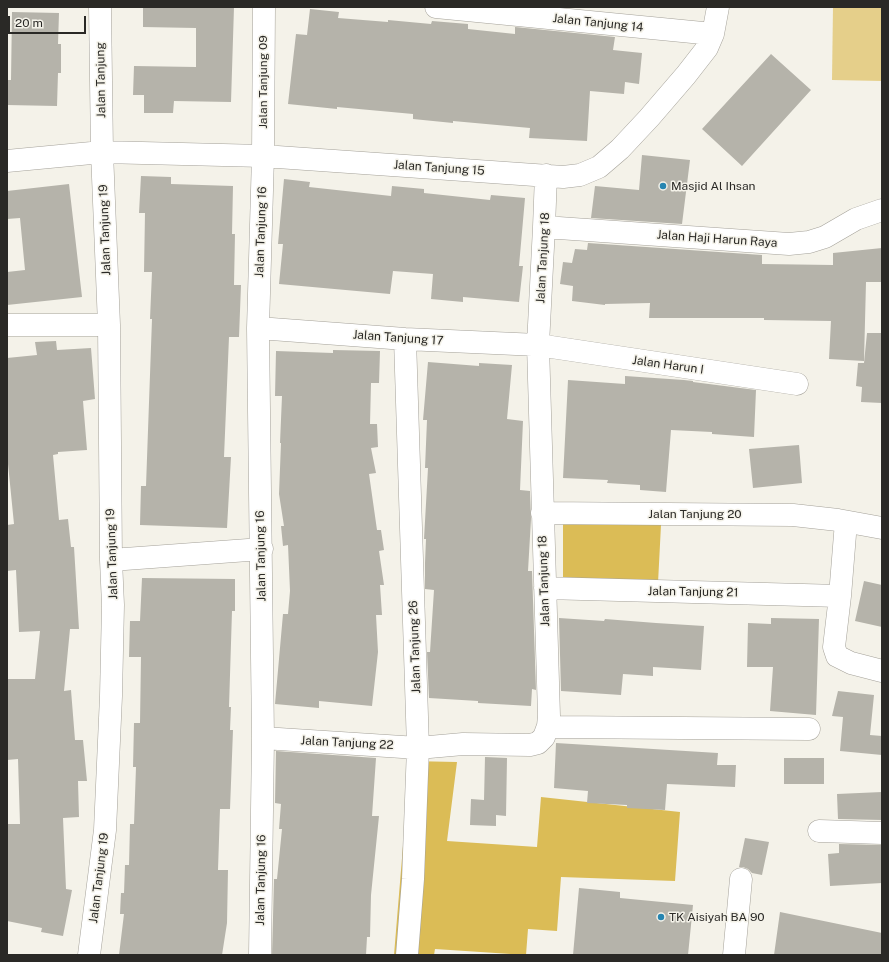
<!DOCTYPE html>
<html>
<head>
<meta charset="utf-8">
<style>
  body { margin:0 }
  #map { position:relative; width:889px; height:962px; overflow:hidden; background:#f4f2e9; font-family:"Public Sans",sans-serif }
  canvas { display:block }
  .frame { position:absolute; inset:0; border:8px solid #2a2926; pointer-events:none }
  .scale { position:absolute; left:8px; top:16px; width:78px; height:18px; box-sizing:border-box; border:2px solid #2a2926; border-top:0; padding-left:5px; font-size:12px; line-height:14px; white-space:nowrap; color:#2a2926; -webkit-text-stroke:3px #f4f2e9; paint-order:stroke }
</style>
</head>
<body>
<div id="map">
<canvas width="889" height="962"></canvas>
<div class="frame"></div>
<div class="scale">20 m</div>
</div>
<script>
const ctx = document.querySelector('canvas').getContext('2d');
ctx.lineJoin = 'round';
function fillPath(path, color) {
  ctx.fillStyle = color;
  ctx.fill(path, 'evenodd');
}
function shape(rows) {
  const path = new Path2D();
  for (const r of rows) {
    path.moveTo(r[0], r[1]);
    for (let i = 2; i < r.length; i += 2) path.lineTo(r[i], r[i + 1]);
  }
  return path;
}
function trace(path, color, width, dash) {
  ctx.strokeStyle = color;
  ctx.lineWidth = width;
  ctx.lineCap = dash ? 'butt' : 'round';
  ctx.setLineDash(dash || []);
  ctx.stroke(path);
}
function write(font, color, halo, rows, align = 'center') {
  ctx.font = font + ' "Public Sans",sans-serif';
  ctx.lineWidth = 3;
  ctx.setLineDash([]);
  ctx.textBaseline = 'middle';
  ctx.strokeStyle = halo;
  ctx.fillStyle = color;
  for (const [text, x, y, turn = 0] of rows) {
    ctx.save();
    ctx.translate(x, y);
    ctx.rotate((+turn || 0) * Math.PI / 180);
    ctx.textAlign = isNaN(turn) ? turn : align;
    if (halo) ctx.strokeText(text, 0, 0);
    ctx.fillText(text, 0, 0);
    ctx.restore();
  }
}
fillPath(shape([
  [833,7,882,7,882,81,832,80]
]), '#e5cf8a');
fillPath(shape([
  [563,521,661,525,658,583,563,582],
  [410,761,457,762,447,841,537,847,541,797,680,812,675,881,561,877,557,931,528,929,526,955,435,949,434,955,394,955]
]), '#dbbc56');
fillPath(shape([
  [143,7,234,7,231,102,174,101,173,113,144,113,144,95,133,95,134,66,196,67,196,28,143,27],
  [310,9,339,12,338,18,388,22,388,20,431,24,432,21,468,24,468,29,515,34,515,27,615,37,613,50,642,53,639,84,625,82,624,94,590,91,587,141,529,138,530,128,453,121,453,123,413,119,413,114,337,107,337,109,288,104,296,34,307,35],
  [12,12,59,13,58,44,61,44,61,73,58,73,57,106,7,105,7,80,11,80],
  [771,54,811,90,742,166,702,129],
  [642,155,690,160,682,224,591,218,595,186,639,190],
  [141,176,171,177,171,184,233,186,232,234,235,234,234,285,241,285,239,337,229,337,224,457,231,457,227,528,140,525,141,486,146,486,152,319,150,319,152,272,144,272,145,213,139,213],
  [284,179,310,182,309,187,391,196,392,186,424,189,424,193,490,200,491,195,525,198,519,266,523,266,519,302,463,297,463,302,431,299,433,274,393,271,390,294,279,284,283,244,278,244],
  [69,184,82,297,7,305,7,272,25,270,20,218,7,219,7,191],
  [588,243,762,255,762,264,833,265,833,253,882,248,882,282,866,282,864,361,829,359,831,321,764,320,764,318,649,318,650,303,605,304,605,305,572,301,573,286,560,284,563,262,572,263,575,249,587,250],
  [867,333,882,333,882,403,861,402,862,387,856,386,858,363,864,363],
  [56,341,57,350,91,348,95,399,83,401,87,450,58,452,58,454,53,455,59,520,68,519,71,547,74,547,79,629,70,629,64,691,71,690,75,740,83,740,87,781,78,781,79,817,63,818,66,889,72,890,63,936,41,932,42,928,7,921,7,824,20,824,18,759,7,760,7,679,35,679,40,631,19,632,16,570,7,571,7,525,14,524,7,454,7,358,37,355,35,342],
  [333,350,380,351,379,383,371,383,370,424,377,424,378,447,371,448,376,473,369,474,377,530,381,530,384,550,379,551,384,585,380,585,382,615,376,615,378,652,372,706,319,701,319,708,275,704,283,614,288,614,290,591,288,545,283,546,281,526,284,526,279,494,281,443,280,443,282,396,275,396,276,351,333,353],
  [428,362,479,366,479,363,512,365,507,419,523,421,520,490,530,491,531,519,528,571,532,571,536,690,532,689,531,706,478,703,478,701,429,698,427,652,430,652,434,590,425,589,425,563,426,539,424,539,428,468,425,468,427,420,423,420],
  [625,376,684,380,693,381,693,382,756,390,754,437,712,434,712,432,671,430,666,492,640,490,640,485,607,483,608,480,563,478,568,380,625,384],
  [799,445,802,483,753,488,749,449],
  [142,578,235,579,235,611,232,611,229,707,231,707,230,730,233,730,230,809,220,809,218,870,228,870,227,923,222,955,119,955,124,914,120,914,121,893,124,893,125,865,129,865,130,824,134,824,136,767,133,767,134,723,140,723,141,657,129,657,130,621,140,621],
  [864,581,882,585,882,627,855,621],
  [559,618,604,621,605,619,656,623,704,626,701,670,653,667,653,676,623,674,621,695,561,691],
  [771,618,819,619,816,715,770,711,773,667,747,667,748,623,771,624],
  [838,691,874,695,870,735,882,736,882,755,840,751,843,717,832,716],
  [556,743,718,753,717,765,736,765,735,787,667,784,665,810,627,808,627,805,587,803,588,791,554,788],
  [276,751,376,758,372,816,379,816,371,895,370,937,367,937,366,955,272,955,274,879,277,879,282,829,279,829,281,804,275,803],
  [485,757,507,758,506,816,496,815,496,826,470,825,471,799,484,800],
  [784,758,824,758,824,784,784,784],
  [882,792,882,820,838,819,837,794],
  [745,838,769,842,762,875,752,873,748,869,743,867,739,867],
  [839,844,882,845,882,883,830,886,828,854,839,853],
  [579,888,620,892,620,898,693,905,688,955,573,955],
  [780,912,882,933,882,955,774,955]
]), '#b5b3aa');
const minor = shape([
  [436,7,713,34],
  [7,161,102,152,263,156,563,177,580,175,599,167,620,149,649,118,686,75,707,48,713,34,718,7],
  [546,175,544,227,538,345,549,716,548,726,555,727,809,729],
  [544,227,789,244,809,242,825,237,856,219,882,210],
  [7,325,109,325],
  [258,328,405,339,538,345,797,384],
  [405,339,418,748,413,879,407,955],
  [542,513,793,515,838,520,882,528],
  [846,522,840,596,834,647,837,656,851,663,882,671],
  [111,560,262,549],
  [545,588,840,596],
  [263,738,418,748,463,744,530,745,538,743,544,737,548,726],
  [819,831,882,833],
  [89,955,105,830,111,696,113,605,111,560,109,325,102,152,100,7],
  [260,955,263,738,258,328,263,156,264,7],
  [734,955,741,879]
]);
trace(minor, '#a4a199', 23);
trace(minor, '#fff', 22);
for (const [x, y, r, color] of [
  [663,186,4,"#2685b1"],
  [661,917,4,"#2685b1"]
]) {
  const dot = new Path2D();
  dot.arc(x, y, r, 0, 2 * Math.PI);
  ctx.fillStyle = color;
  ctx.fill(dot);
  trace(dot, '#f4f2e9', 1.5);
}
write('12px', '#2a2926', '#f4f2e9', [
  ["Jalan Tanjung 14",598,23,6],
  ["Jalan Tanjung",101,80,-91],
  ["Jalan Tanjung 09",263,82,-90],
  ["Jalan Tanjung 15",439,168,4],
  ["Jalan Tanjung 19",105,230,-92],
  ["Jalan Tanjung 16",261,232,-88],
  ["Jalan Haji Harun Raya",717,239,4],
  ["Jalan Tanjung 18",543,258,-87],
  ["Jalan Tanjung 17",398,338,4],
  ["Jalan Harun I",668,365,8],
  ["Jalan Tanjung 20",695,514],
  ["Jalan Tanjung 19",112,554,-92],
  ["Jalan Tanjung 16",261,556,-91],
  ["Jalan Tanjung 18",544,581,-92],
  ["Jalan Tanjung 21",693,592,1],
  ["Jalan Tanjung 26",415,647,-92],
  ["Jalan Tanjung 22",347,743,3],
  ["Jalan Tanjung 19",99,878,-83],
  ["Jalan Tanjung 16",261,880,-89]
]);
write('12px', '#2a2926', '#f4f2e9', [
  ["Masjid Al Ihsan",671,186],
  ["TK Aisiyah BA 90",669,917]
], 'left');
</script>
</body>
</html>
